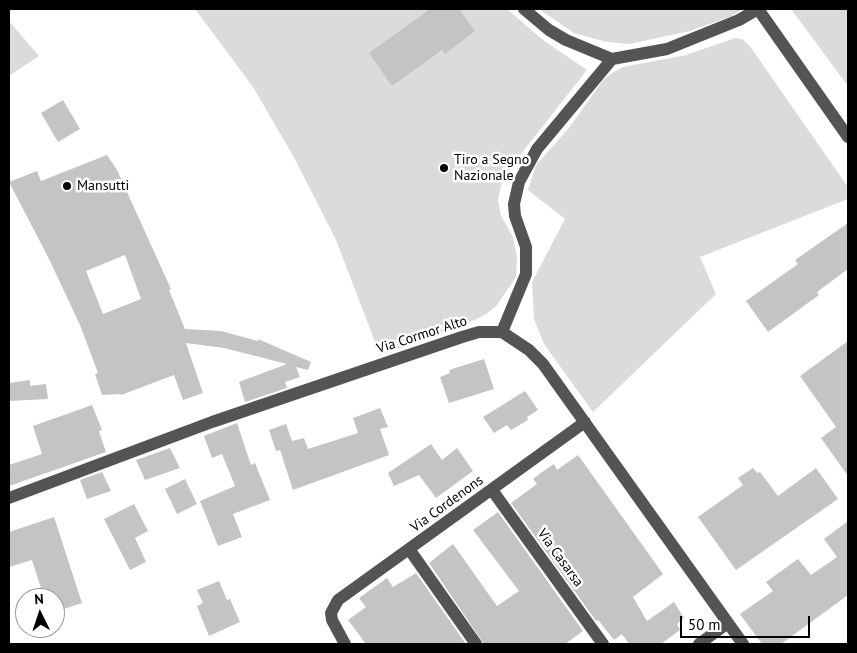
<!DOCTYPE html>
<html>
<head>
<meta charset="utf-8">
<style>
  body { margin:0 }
  #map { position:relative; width:857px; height:653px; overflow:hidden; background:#fff; font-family:"PT Sans",sans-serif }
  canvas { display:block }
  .frame { position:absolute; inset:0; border:10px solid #000; pointer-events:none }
  .north { position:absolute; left:15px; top:588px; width:50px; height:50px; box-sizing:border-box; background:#fff; border:1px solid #999; border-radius:50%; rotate:356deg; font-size:14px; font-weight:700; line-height:20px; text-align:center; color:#000 }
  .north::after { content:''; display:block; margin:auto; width:18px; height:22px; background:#000; clip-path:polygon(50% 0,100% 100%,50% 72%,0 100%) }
  .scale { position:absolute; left:680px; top:616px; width:130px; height:22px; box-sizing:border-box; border:2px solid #000; border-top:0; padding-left:6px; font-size:15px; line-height:18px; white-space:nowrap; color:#000; -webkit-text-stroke:4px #fff; paint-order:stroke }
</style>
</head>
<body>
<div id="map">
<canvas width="857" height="653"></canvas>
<div class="frame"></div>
<div class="north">N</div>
<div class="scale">50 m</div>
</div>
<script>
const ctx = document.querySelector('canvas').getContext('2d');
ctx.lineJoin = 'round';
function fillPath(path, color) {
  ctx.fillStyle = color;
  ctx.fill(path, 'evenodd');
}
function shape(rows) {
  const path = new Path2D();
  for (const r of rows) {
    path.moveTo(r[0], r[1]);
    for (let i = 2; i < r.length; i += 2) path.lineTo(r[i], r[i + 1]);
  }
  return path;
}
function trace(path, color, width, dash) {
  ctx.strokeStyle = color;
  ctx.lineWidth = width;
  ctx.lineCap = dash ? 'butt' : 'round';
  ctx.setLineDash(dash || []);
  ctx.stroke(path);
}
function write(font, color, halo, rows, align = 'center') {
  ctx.font = font + ' "PT Sans",sans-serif';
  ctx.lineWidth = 5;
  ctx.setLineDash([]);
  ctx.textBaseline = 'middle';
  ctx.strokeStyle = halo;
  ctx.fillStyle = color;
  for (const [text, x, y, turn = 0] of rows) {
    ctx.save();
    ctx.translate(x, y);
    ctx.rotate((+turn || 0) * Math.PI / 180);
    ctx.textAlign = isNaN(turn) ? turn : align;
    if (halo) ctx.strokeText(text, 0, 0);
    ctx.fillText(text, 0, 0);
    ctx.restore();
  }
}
fillPath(shape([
  [195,9,507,9,543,40,587,70,503,177,498,200,501,216,513,237,517,258,516,277,497,305,485,315,461,326,380,355,336,240,296,161,253,87],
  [539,9,743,9,732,16,690,31,629,44,607,42,574,33],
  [790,9,848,9,848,86,791,9],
  [9,21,39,56,9,76],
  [735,38,742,39,749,45,848,187,848,199,700,257,716,294,593,412,544,344,534,319,532,282,565,219,528,190,536,165,569,128,603,80,615,71,623,67,686,55]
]), '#dbdbdb');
fillPath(shape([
  [430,9,459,9,475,31,445,54,442,50,392,86,369,53],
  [63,100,80,129,58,142,41,113],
  [107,155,117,170,171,289,169,290,185,329,221,331,258,341,258,339,311,362,308,370,296,367,300,377,285,382,287,388,245,402,239,382,287,364,224,348,186,343,203,393,183,400,174,375,121,395,121,394,102,395,95,374,98,373,80,325,49,259,9,182,37,171,41,181],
  [125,255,141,299,103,314,86,271],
  [848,223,848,269,817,292,819,295,768,332,746,301,798,264,795,260],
  [848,341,848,476,821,438,836,427,800,376],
  [484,359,494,389,449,403,440,377,450,373,449,370],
  [30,380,30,386,46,384,48,399,9,401,9,383],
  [525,391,538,410,527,417,528,420,511,430,507,425,494,433,483,417],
  [92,405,102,430,99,431,106,452,9,486,9,465,42,454,33,426],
  [380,408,388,427,380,429,389,455,293,490,280,450,276,451,269,430,286,424,292,441,304,438,308,449,358,433,353,418],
  [237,423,251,465,255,463,270,500,233,514,242,537,218,546,200,501,235,486,222,454,212,458,204,436],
  [431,444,442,460,457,448,473,471,436,498,419,475,394,486,388,473],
  [170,448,180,468,145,480,136,460],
  [578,455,663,574,633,597,647,621,674,602,684,618,677,624,680,630,661,644,629,644,622,634,614,640,598,620,596,621,511,503,537,484,533,479,542,472,554,464,557,470],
  [753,468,757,473,760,472,778,496,816,468,838,499,736,570,698,517,743,485,738,478],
  [102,472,111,491,87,499,80,480],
  [185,479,197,504,177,514,165,489],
  [134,504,148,531,135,538,146,562,130,570,104,519],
  [498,512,583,631,565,644,484,644,429,563,453,544,497,606,519,591,473,530],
  [54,517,82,603,55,612,55,598,44,598,32,560,9,567,9,532],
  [848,521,848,595,781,644,762,644,740,614,773,591,766,582,798,559,811,575,837,557,824,539],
  [416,573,466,644,366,644,348,620,366,607,359,598,387,578,393,587],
  [219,581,227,600,230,599,240,622,209,636,197,606,203,603,197,590]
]), '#c4c4c4');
trace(shape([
  [524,9,549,30,566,40,612,59],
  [758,9,848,137],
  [502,332,526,274,526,247,515,216,514,204,519,182,537,149,612,59,667,49,739,20,758,9],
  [492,490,603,644],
  [9,498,212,422,462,337,479,332,502,332,529,350,543,364,743,644],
  [409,549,476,644],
  [345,644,332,620,331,613,338,600,585,422],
  [699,644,728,623]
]), '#545454', 12);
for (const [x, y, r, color] of [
  [444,168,5,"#000"],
  [67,186,5,"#000"]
]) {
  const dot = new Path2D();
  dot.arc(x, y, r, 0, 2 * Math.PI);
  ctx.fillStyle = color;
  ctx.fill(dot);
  trace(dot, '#fff', 2);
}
write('14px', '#000', '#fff', [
  ["Tiro a Segno",454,160],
  ["Nazionale",454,176],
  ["Mansutti",77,186]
], 'left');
write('14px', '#000', '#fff', [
  ["Via Cormor Alto",422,335,-18],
  ["Via Cordenons",447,504,-36],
  ["Via Casarsa",560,558,54]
]);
</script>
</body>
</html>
